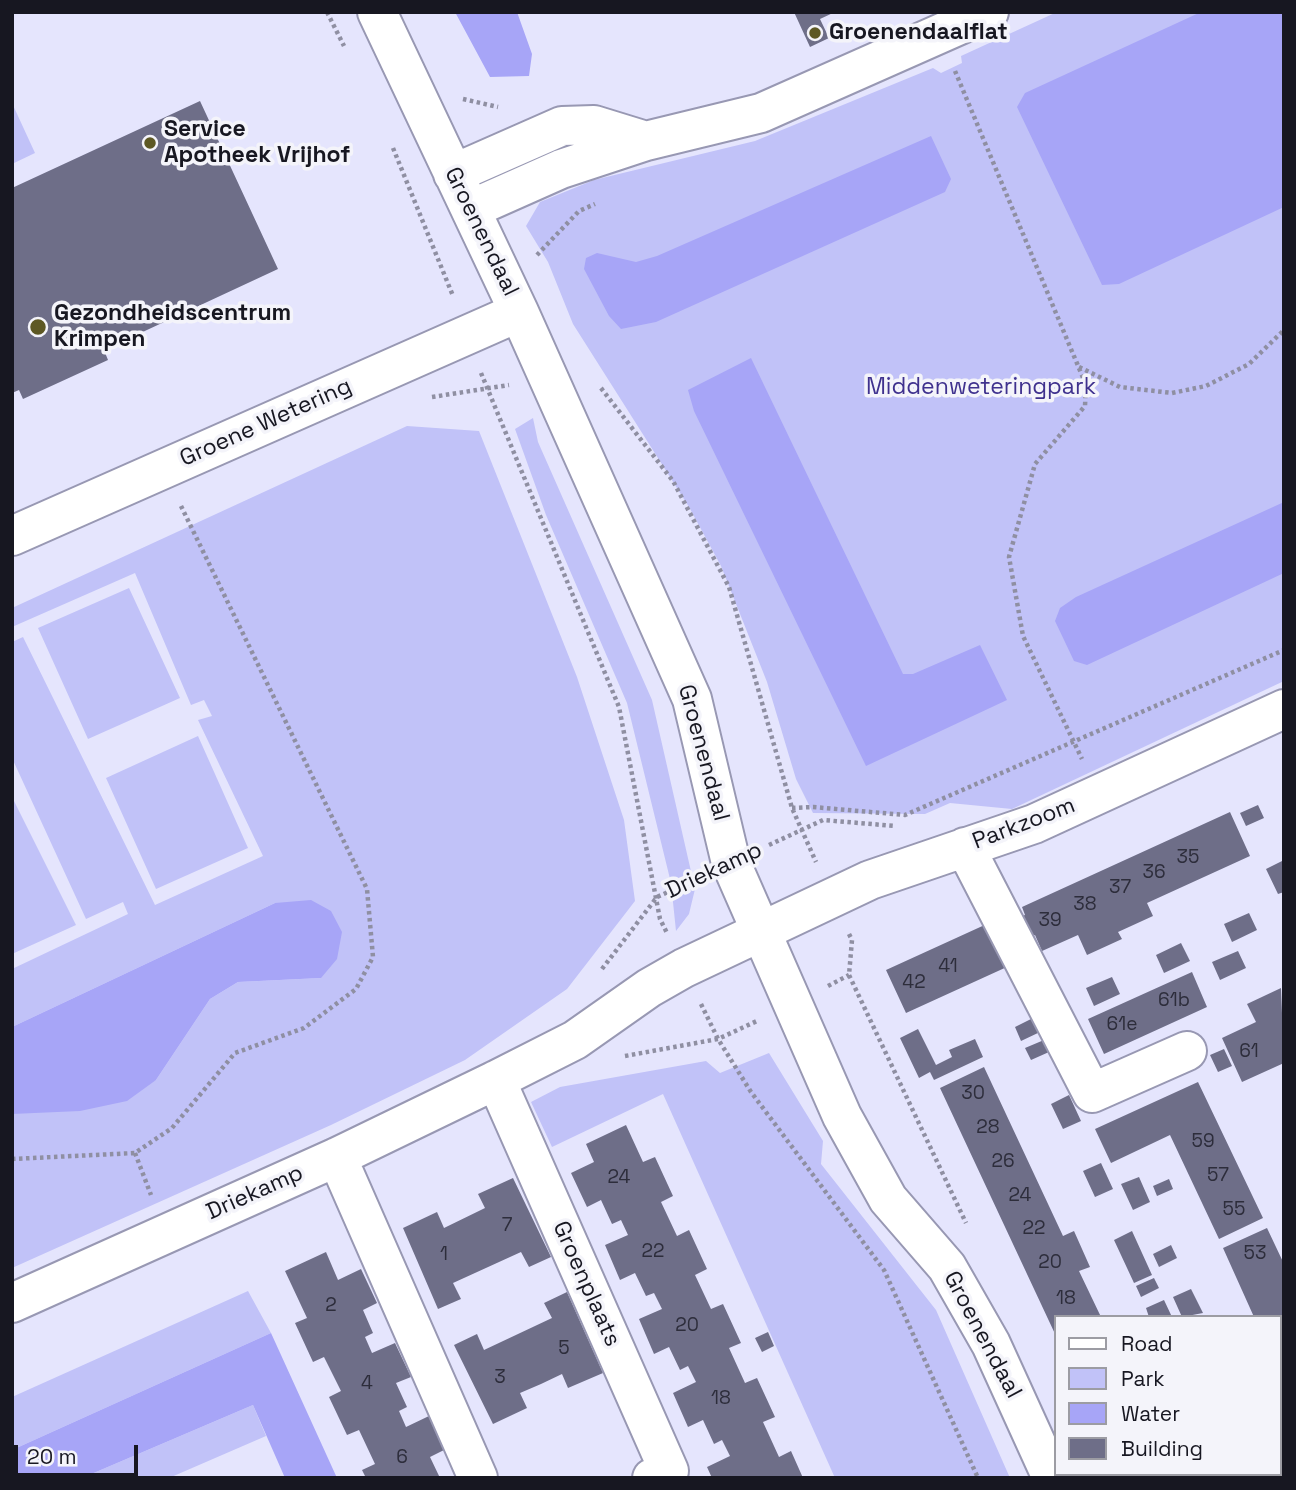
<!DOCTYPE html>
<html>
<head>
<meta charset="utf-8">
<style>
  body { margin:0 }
  #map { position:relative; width:1296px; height:1490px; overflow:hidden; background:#e5e5fd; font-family:"Space Grotesk",sans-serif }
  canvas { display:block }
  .frame { position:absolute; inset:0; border:14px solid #171721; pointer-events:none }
  .legend { position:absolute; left:1054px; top:1315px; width:228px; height:161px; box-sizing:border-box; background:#f4f4fa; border:2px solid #9c9ca3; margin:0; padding:9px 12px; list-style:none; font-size:21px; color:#171721 }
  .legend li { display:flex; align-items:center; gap:14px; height:35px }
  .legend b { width:35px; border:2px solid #9c9ca3 }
  .scale { position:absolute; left:14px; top:1445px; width:124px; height:32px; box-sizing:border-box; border:4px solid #171721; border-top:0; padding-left:9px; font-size:21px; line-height:24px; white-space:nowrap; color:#171721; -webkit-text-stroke:5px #f4f4fa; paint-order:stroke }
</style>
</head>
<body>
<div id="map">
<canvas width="1296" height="1490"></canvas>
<div class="frame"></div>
<ul class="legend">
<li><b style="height:9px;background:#fff"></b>Road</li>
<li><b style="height:19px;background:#c1c2f8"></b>Park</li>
<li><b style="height:19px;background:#a7a5f7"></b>Water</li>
<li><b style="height:19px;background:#6e6e88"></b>Building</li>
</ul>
<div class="scale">20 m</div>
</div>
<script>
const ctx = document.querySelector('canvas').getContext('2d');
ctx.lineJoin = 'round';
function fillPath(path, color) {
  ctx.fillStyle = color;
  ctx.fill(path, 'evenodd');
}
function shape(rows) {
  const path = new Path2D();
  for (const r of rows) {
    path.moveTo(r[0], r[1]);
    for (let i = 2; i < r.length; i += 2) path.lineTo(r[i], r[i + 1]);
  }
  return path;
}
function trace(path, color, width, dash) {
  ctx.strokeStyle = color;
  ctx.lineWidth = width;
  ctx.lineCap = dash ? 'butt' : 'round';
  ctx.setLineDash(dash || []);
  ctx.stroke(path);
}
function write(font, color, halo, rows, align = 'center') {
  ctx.font = font + ' "Space Grotesk",sans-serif';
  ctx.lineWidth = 7;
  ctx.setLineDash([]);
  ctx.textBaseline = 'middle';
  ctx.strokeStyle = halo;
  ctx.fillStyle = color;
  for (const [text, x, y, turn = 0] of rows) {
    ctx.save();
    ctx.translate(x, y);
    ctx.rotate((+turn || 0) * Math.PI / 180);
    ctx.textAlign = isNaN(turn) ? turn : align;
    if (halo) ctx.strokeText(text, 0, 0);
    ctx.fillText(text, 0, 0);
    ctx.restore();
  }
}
fillPath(shape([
  [1057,12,1284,12,1284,681,1012,809,950,803,925,814,813,813,796,779,767,682,721,566,689,507,573,324,548,262,526,226,540,202,594,180,755,141,933,68,941,73,962,63,961,56],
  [12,103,35,153,12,164],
  [533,418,538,442,652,700,695,889,689,914,676,931,671,883,627,703,546,515,515,429],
  [407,426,479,431,577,677,624,820,635,901,567,989,465,1060,331,1125,12,1268,12,1114,156,1080,210,999,238,982,321,978,275,903,12,1027,12,969,128,914,123,902,86,919,12,758,12,642,23,637,155,905,263,856,198,720,212,716,204,700,191,705,135,573,12,627,12,608],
  [129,588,180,698,88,739,38,628],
  [198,736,248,848,156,889,106,778],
  [12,797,76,925,12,954],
  [769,1053,823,1141,821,1164,936,1310,1010,1478,835,1478,663,1094,552,1147,531,1102,560,1087,706,1061,720,1073],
  [248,1291,271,1333,12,1450,12,1397],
  [253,1405,266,1436,169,1478,82,1478]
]), '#c1c2f8');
fillPath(shape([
  [455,12,517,12,532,54,529,76,490,77],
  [1201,12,1284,12,1284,207,1119,284,1102,285,1017,107,1025,93],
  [931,136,951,179,945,192,656,322,621,329,609,316,584,269,586,258,597,253,636,262,657,256],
  [751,358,903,674,913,674,980,645,1007,700,866,766,694,411,688,390],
  [1284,502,1284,573,1087,665,1074,661,1055,621,1060,608,1076,597],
  [311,900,331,911,342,932,337,959,321,978,238,982,210,999,156,1080,127,1101,80,1111,12,1114,12,1027,275,903],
  [271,1333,337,1478,285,1478,253,1405,82,1478,12,1478,12,1450]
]), '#a7a5f7');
fillPath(shape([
  [794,12,835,12,820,19,829,38,810,47],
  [200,101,278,269,104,350,108,360,23,399,19,390,12,393,12,188],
  [1258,805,1264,818,1246,826,1240,813],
  [1230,812,1250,856,1147,903,1153,916,1118,932,1122,939,1087,955,1078,935,1042,951,1035,935,1022,941,1013,920,1025,915,1022,907],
  [1284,860,1284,892,1278,894,1266,869],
  [1249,913,1257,930,1232,942,1224,924],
  [989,923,1009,966,906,1013,886,970],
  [1181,943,1190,961,1164,973,1156,955],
  [1238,951,1246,968,1220,980,1212,962],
  [1192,972,1207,1007,1104,1054,1088,1019],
  [1112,977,1120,994,1094,1006,1086,988],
  [1281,988,1284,1063,1242,1082,1222,1038,1256,1022,1247,1004],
  [1033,1018,1040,1032,1021,1041,1015,1027],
  [918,1029,936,1065,952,1057,949,1050,975,1039,983,1057,934,1080,930,1072,919,1078,900,1038],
  [1044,1040,1049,1052,1031,1060,1025,1048],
  [1224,1049,1232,1066,1218,1072,1210,1055],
  [984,1067,1063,1236,1074,1231,1090,1267,1079,1271,1101,1317,1056,1317,1056,1336,940,1088],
  [1198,1082,1263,1218,1219,1239,1170,1135,1111,1163,1095,1129],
  [1069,1095,1081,1121,1063,1129,1051,1104],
  [626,1125,643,1162,655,1157,673,1196,661,1202,677,1236,689,1230,707,1269,695,1275,711,1309,723,1304,741,1343,729,1348,745,1383,757,1378,775,1417,763,1422,779,1457,791,1451,803,1478,712,1478,707,1467,730,1456,722,1440,714,1444,703,1420,688,1427,673,1393,696,1382,688,1366,680,1370,669,1347,654,1354,639,1319,662,1309,654,1293,646,1296,635,1273,620,1280,605,1245,628,1235,621,1220,612,1224,601,1200,587,1207,571,1173,594,1162,586,1144],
  [1101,1163,1113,1189,1095,1197,1083,1171],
  [1139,1177,1150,1202,1133,1210,1121,1184],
  [513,1178,551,1257,529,1267,521,1252,453,1283,461,1299,438,1309,403,1228,437,1212,444,1228,485,1208,478,1194],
  [1169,1179,1173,1189,1157,1196,1153,1186],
  [1267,1228,1284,1264,1284,1381,1280,1373,1280,1317,1254,1317,1223,1248],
  [1132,1231,1152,1275,1134,1283,1114,1240],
  [1171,1245,1177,1258,1159,1267,1153,1254],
  [326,1252,338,1280,361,1269,377,1303,363,1310,373,1333,365,1337,372,1353,395,1343,411,1377,396,1383,407,1407,399,1411,406,1427,429,1416,444,1450,430,1457,440,1478,366,1478,362,1470,375,1464,359,1430,347,1435,329,1397,341,1391,324,1357,313,1362,295,1323,307,1318,285,1271],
  [1154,1278,1159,1288,1141,1297,1136,1286],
  [1191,1289,1203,1313,1182,1317,1173,1297],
  [567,1292,603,1373,568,1388,562,1374,541,1384,520,1393,527,1408,493,1424,454,1345,477,1334,484,1350,552,1318,544,1303],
  [1164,1300,1172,1317,1149,1317,1146,1308],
  [768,1332,774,1346,762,1352,755,1338],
  [1120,1474,1190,1474,1192,1478,1118,1478],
  [1222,1474,1245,1474,1238,1478,1223,1478]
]), '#6e6e88');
const minor = shape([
  [377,12,519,312,692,699,731,863,842,1116,888,1199,947,1267,991,1344,1052,1478],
  [453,174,562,126,594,125,646,141],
  [471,209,561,169,646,141,761,113,989,12],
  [12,536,519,312],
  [965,847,1092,1093,1187,1051],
  [496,1080,669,1471,652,1478],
  [337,1157,478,1478],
  [12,1303,337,1157,496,1080,575,1040,649,988,684,968,870,880,1034,824,1284,709]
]);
trace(minor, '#9898b3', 42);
trace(shape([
  [327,12,344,46],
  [955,71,1086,385,1085,406,1035,464,1009,557,1023,636,1082,759],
  [463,99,498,107],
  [393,148,453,296],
  [537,255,579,211,595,204],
  [1079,367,1120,387,1172,393,1206,386,1249,364,1284,330],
  [481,373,619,707,660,919,667,933],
  [601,388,673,481,729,587,792,808,816,862],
  [432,397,509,385],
  [792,808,813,807,905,815,1284,650],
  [769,845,823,820,895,826],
  [849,934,852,940,849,975,966,1223],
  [602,969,657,897,695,880],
  [828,986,849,975],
  [701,1004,718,1039,751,1092,884,1270,978,1478],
  [625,1056,718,1039,757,1021],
  [135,1153,151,1195],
  [12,1159,135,1153,172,1128,235,1053,304,1028,356,989,373,957,367,889,181,506]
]), '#8f8fa2', 4.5, [3.5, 3.5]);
trace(minor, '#fff', 38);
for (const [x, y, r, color] of [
  [815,33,7,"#5d5824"],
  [150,143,7,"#5d5824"],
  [38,327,9,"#5d5824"]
]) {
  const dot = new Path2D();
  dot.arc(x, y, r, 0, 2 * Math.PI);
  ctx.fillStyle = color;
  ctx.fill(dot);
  trace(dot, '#f4f4fa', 2.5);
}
write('19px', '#2d2d3b', null, [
  ["35",1188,858],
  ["36",1154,873],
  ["37",1120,888],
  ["38",1085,905],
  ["39",1050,921],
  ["41",948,967],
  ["42",914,983],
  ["61b",1174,1001],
  ["61e",1122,1025],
  ["61",1249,1052],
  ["30",973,1094],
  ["28",988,1128],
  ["59",1203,1142],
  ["26",1003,1162],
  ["57",1218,1176],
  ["24",619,1178],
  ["24",1020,1196],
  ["55",1234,1210],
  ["7",507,1226],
  ["22",1034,1229],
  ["22",653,1252],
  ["53",1255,1254],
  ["1",444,1255],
  ["20",1050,1263],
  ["18",1066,1299],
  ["2",331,1306],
  ["20",687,1326],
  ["5",564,1349],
  ["3",500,1378],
  ["4",367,1384],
  ["18",721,1399],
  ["6",402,1458]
]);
write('bold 23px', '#171721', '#f4f4fa', [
  ["Groenendaalflat",829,33],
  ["Service",164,130],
  ["Apotheek Vrijhof",164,156],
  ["Gezondheidscentrum",54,314],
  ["Krimpen",54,340]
], 'left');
write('23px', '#171721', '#f4f4fa', [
  ["Groenendaal",481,232,64],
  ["Groene Wetering",266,423,-24],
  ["Groenendaal",703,753,75],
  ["Parkzoom",1024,824,-21],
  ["Driekamp",714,871,-25],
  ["Driekamp",255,1193,-24],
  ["Groenplaats",586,1284,66],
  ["Groenendaal",982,1335,62]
]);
write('23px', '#3f318e', '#f4f4fa', [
  ["Middenweteringpark",981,388]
]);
</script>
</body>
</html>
